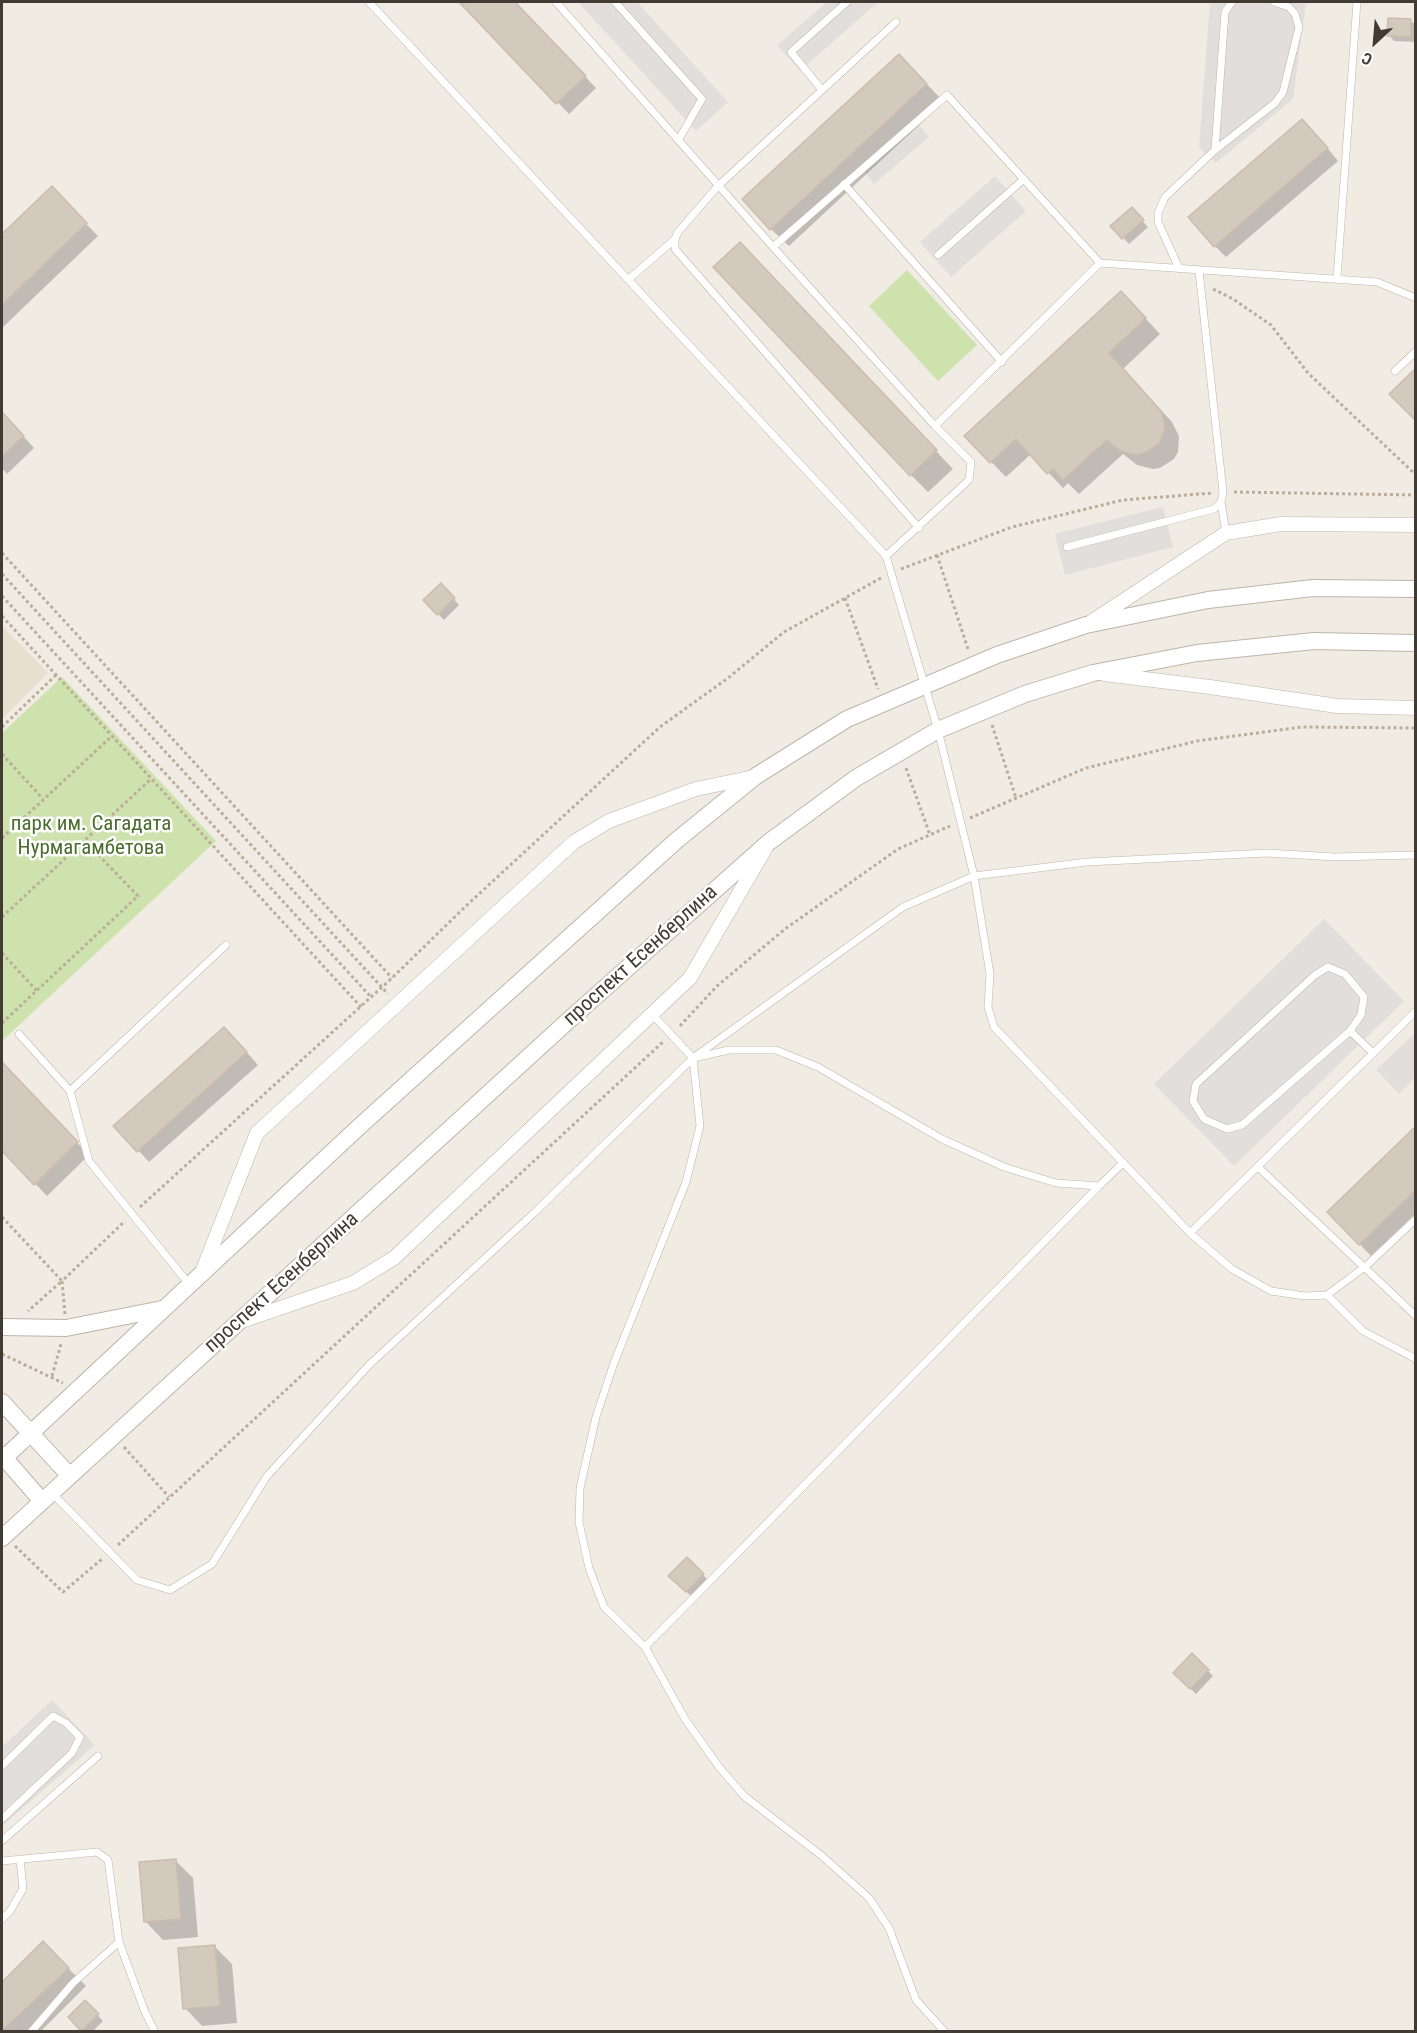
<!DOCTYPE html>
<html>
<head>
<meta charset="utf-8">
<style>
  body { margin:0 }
  #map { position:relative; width:1417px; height:2033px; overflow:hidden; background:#f0ebe3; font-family:"Roboto Condensed",sans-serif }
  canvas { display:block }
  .frame { position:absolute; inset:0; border:3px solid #413b34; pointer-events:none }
  .north { position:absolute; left:1345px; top:12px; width:60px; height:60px; -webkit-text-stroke:4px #fff; paint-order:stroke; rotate:206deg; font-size:16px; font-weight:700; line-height:24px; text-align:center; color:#413b34 }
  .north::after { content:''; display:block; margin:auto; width:21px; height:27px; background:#413b34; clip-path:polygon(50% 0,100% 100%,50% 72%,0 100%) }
</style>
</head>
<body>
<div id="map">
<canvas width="1417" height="2033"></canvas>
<div class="frame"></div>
<div class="north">С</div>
</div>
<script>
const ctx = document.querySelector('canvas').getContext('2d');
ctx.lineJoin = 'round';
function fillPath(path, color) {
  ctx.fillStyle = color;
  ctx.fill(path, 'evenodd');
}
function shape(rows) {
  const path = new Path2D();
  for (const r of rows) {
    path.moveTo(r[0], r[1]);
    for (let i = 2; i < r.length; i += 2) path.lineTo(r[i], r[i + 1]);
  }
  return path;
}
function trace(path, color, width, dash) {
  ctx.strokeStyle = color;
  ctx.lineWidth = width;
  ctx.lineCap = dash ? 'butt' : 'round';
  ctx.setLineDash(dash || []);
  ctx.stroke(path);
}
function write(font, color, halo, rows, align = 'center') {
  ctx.font = font + ' "Roboto Condensed",sans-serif';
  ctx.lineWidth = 5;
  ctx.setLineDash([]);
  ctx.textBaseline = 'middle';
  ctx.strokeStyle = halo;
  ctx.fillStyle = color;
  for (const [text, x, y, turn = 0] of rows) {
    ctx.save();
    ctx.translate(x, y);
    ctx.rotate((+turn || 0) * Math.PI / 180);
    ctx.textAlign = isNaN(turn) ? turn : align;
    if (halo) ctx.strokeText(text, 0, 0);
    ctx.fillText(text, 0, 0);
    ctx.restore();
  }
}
fillPath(shape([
  [2,626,48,673,2,719,2,625]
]), '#e8dfce');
fillPath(shape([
  [907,270,977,345,938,381,869,306],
  [62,677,216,841,2,1041,2,733]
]), '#cee2ae');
fillPath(shape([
  [578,2,637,2,728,102,696,131],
  [827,2,878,2,800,71,777,45],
  [1210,2,1306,2,1293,99,1216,163,1199,148],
  [919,125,929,137,874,184,864,171],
  [995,176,1026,211,951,277,920,242],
  [1163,507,1173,547,1065,575,1055,534],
  [1324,919,1404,1001,1234,1166,1154,1084],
  [1415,1033,1415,1078,1399,1094,1376,1070],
  [52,1700,95,1745,2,1826,2,1747]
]), '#e1dedb');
fillPath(shape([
  [461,2,513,2,596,88,569,114],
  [1411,21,1416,25,1416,42,1394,41,1389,35],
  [917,74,944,102,789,246,771,229],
  [1314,132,1338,161,1226,257,1215,246],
  [51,188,98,236,2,328,2,236],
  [1131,209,1148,227,1129,244,1112,226],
  [757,261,953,469,928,492,911,475],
  [1135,307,1160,334,1123,369,1172,422,1179,436,1178,452,1174,459,1160,468,1153,469,1137,465,1123,454,1079,494,1068,483,1063,488,1031,454,1006,477,966,436],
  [2,413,34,448,7,474,2,468],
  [441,585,459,605,444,620,425,600],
  [236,1040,258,1065,149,1162,138,1150],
  [7,1071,89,1155,47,1196,2,1149,2,1076],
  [1416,1128,1416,1213,1371,1256,1329,1212],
  [687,1559,708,1580,692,1597,670,1576],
  [1192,1655,1213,1676,1196,1694,1175,1673],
  [175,1860,193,1878,198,1937,163,1940,146,1922],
  [43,1943,86,1986,40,2032,2,2032,2,1984],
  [214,1946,232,1964,237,2023,202,2026,185,2008],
  [85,2002,103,2021,92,2032,84,2032,70,2017]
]), '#0003');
const building = shape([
  [459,2,515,2,586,76,556,104,459,2],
  [1388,18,1411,19,1411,37,1387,36,1388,18],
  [899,54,927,84,770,230,742,199,899,54],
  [1302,119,1328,148,1214,247,1188,217,1302,119],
  [52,186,87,223,2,305,2,234,52,186],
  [1132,207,1144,220,1122,239,1110,226,1132,207],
  [740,242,937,450,910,476,713,267,740,242],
  [1121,291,1146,318,1109,353,1162,412,1165,428,1159,444,1145,453,1137,455,1120,451,1107,440,1063,480,1053,469,1047,474,1016,439,990,463,964,436,1121,291],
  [1416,368,1416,421,1389,394,1416,368],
  [2,412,24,436,2,456,2,412],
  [441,583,455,598,437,615,423,600,441,583],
  [224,1027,247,1052,137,1152,113,1126,224,1027],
  [2,1062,78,1142,34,1185,2,1151,2,1062],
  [1416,1126,1416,1190,1359,1245,1327,1212,1416,1126],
  [687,1557,704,1574,686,1592,668,1576,687,1557],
  [1192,1653,1209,1670,1190,1689,1173,1673,1192,1653],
  [176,1859,181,1919,144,1922,139,1862,176,1859],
  [43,1941,69,1968,2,2031,2,1982,43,1941],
  [215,1945,220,2006,183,2009,178,1948,215,1945],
  [85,2000,99,2014,81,2031,68,2017,85,2000]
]);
fillPath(building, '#d4c9bd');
trace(building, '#cbbdad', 1.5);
const service = shape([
  [369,2,886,556],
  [556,2,773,247],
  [615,2,702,99,679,139],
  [896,22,718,186,678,232,675,239,675,249,919,528],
  [822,90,791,52,847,2],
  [1215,150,1225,12,1232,2],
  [844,184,1002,362],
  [938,255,1024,179],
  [1100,263,935,426,773,247,947,95,1100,263,1377,282,1416,298],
  [1179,268,1158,222,1158,213,1165,197,1215,150,1275,103,1283,92,1299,27,1295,14,1289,7,1274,2],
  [1337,278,1357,2],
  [629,279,675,239],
  [1395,371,1416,351],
  [935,426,971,462,969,480,886,556,938,730,974,876,990,974,988,1007,994,1027,1190,1233,1232,1269,1271,1291,1305,1296,1327,1295,1366,1266,1416,1219],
  [1221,502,1226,533],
  [1067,547,1214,509,1221,502,1223,492,1199,271],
  [1328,967,1345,974,1364,997,1361,1015,1350,1031,1242,1125,1227,1129,1204,1119,1193,1101,1196,1084,1315,975,1328,967],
  [652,1014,693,1058,729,1050,776,1050,818,1067,942,1139,1004,1167,1056,1183,1099,1186,1123,1163],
  [1350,1031,1372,1052],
  [19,1034,70,1091],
  [693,1058,700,1126,686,1182,614,1363,596,1417,580,1488,579,1522,589,1568,604,1607,645,1647,685,1719,719,1767,744,1796,822,1856,869,1898,889,1928,916,2000,945,2032],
  [1258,1167,1416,1316],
  [1190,1233,1416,1011],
  [189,1284,89,1161,70,1091,226,945],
  [1327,1295,1363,1331,1416,1359],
  [51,1492,137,1580,170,1590,212,1564,267,1476,369,1365,534,1213,693,1058,903,907,974,876,1087,862,1267,853,1335,857,1416,855],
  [645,1647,1099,1186],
  [2,1766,53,1716,66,1723,80,1737,72,1753,2,1819],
  [2,1841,98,1756],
  [2,1861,97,1852,108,1860,119,1942,145,2012,155,2032],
  [2,1919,10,1911,23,1889,20,1859],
  [31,2032,73,1983,119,1942]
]);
const minor = shape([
  [1091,622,1226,533,1281,524,1416,525],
  [1104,674,1210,687,1337,706,1416,708],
  [202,1272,257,1133,574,842,609,821,696,789,754,777],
  [242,1321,353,1283,394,1258,690,978,765,849]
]);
const tertiary = shape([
  [2,1327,66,1328,162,1309],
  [2,1402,69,1475],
  [2,1455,41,1500],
  [2,1460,361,1125,677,840,756,776,847,719,997,655,1086,625,1208,600,1313,588,1416,589],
  [2,1538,569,1020,769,842,856,778,938,730,1025,694,1093,673,1197,653,1314,641,1416,643]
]);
trace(service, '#bdb5aa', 8);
trace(minor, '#bdb5aa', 15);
trace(tertiary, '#bdb5aa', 18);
trace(shape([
  [1213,289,1233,299,1271,325,1308,373,1416,475],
  [1234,492,1416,495],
  [2,553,392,978],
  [937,555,968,649],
  [901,569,1012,527,1123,500,1213,493],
  [2,574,388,994],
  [2,596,371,997],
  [845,598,878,689],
  [2,616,361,1007],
  [992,725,1016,798],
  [2,727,56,675],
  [2,754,43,799],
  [906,768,930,835],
  [970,818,1086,768,1197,741,1302,727,1416,728],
  [2,838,112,736],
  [2,917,151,779],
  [2,953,37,991],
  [2,1023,138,896,85,841],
  [680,1026,717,986,785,929,898,849,950,826],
  [140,1207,392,978,467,905,660,727,728,678,784,632,881,578],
  [2,1217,62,1281,28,1311],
  [65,1314,62,1281,125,1221],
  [2,1354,63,1383],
  [52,1376,61,1344],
  [124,1447,169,1497],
  [118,1545,664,1041],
  [15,1546,63,1592,102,1559]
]), '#bbad99', 3, [3, 3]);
trace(service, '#fff', 7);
trace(minor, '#fff', 14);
trace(tertiary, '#fff', 16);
write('21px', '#4a6e2d', '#fff', [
  ["парк им. Сагадата",91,825],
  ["Нурмагамбетова",91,849]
]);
write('21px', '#413b34', '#fff', [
  ["проспект Есенберлина",641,956,-42],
  ["проспект Есенберлина",282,1283,-42]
]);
</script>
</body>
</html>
